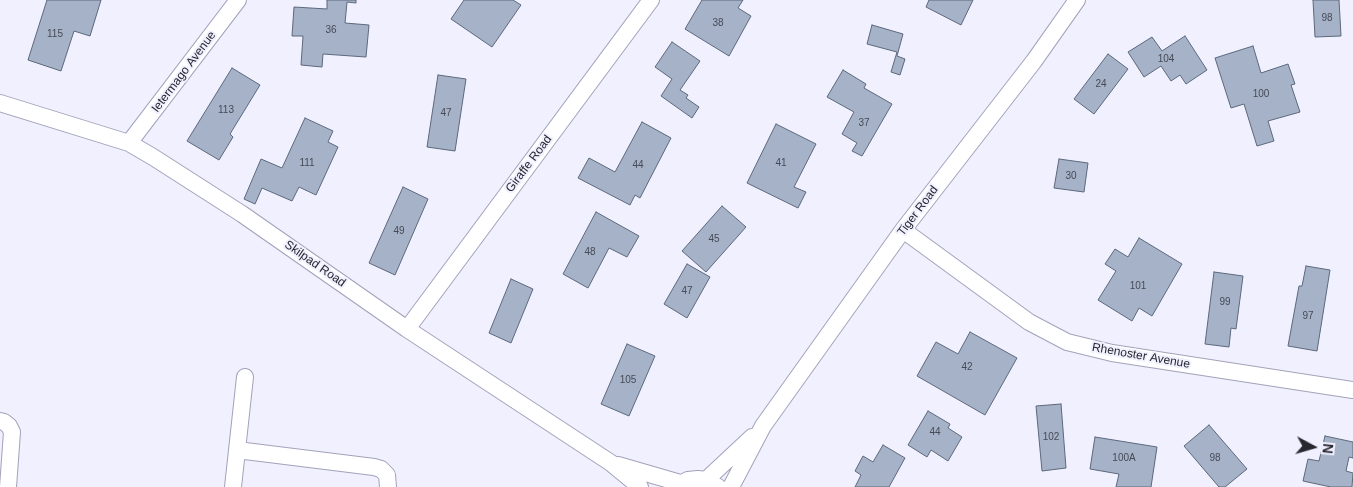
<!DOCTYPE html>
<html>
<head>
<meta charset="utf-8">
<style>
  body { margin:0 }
  #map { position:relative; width:1353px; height:487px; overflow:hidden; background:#f0f0ff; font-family:Arial,sans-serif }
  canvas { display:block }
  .north { position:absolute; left:1288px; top:422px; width:50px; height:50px; -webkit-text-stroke:4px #f0f0ff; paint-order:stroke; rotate:96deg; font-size:14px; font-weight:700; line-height:20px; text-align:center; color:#272730 }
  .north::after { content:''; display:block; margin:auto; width:18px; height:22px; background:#272730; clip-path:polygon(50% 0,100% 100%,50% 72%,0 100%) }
</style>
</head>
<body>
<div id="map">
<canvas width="1353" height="487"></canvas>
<div class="north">N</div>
</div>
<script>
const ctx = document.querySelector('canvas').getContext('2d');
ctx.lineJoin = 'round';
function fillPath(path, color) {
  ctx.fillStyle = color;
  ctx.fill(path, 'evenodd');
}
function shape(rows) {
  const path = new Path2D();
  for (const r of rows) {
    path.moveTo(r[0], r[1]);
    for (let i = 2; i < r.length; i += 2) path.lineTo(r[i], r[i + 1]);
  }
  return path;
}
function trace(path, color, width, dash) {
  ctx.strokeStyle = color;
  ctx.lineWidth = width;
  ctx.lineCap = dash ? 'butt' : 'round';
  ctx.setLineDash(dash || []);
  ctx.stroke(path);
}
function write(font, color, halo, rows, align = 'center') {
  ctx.font = font + ' Arial,sans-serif';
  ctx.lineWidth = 4;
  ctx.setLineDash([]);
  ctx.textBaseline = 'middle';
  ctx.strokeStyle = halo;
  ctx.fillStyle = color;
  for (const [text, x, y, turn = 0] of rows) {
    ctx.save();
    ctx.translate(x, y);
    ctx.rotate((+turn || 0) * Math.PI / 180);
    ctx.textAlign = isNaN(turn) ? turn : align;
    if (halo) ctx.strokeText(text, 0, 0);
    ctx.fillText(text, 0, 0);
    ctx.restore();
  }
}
const building = shape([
  [47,0,101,0,90,36,74,31,61,71,28,60,47,0],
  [327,0,356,0,356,3,347,2,345,23,369,25,366,57,323,54,322,67,301,65,303,36,292,36,294,7,327,9,327,0],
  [464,0,513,0,521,5,492,47,451,19,464,0],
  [702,0,743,0,738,8,751,16,729,56,685,29,702,0],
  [929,0,973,0,961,25,926,7,929,0],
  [1313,0,1339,0,1341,36,1315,37,1313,0],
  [872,25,903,34,897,56,905,59,900,75,891,72,897,52,867,44,872,25],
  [1185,36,1207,70,1186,84,1180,75,1171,81,1161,66,1144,77,1128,52,1152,37,1162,51,1185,36],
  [672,42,700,61,680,90,688,95,686,98,699,107,692,118,661,96,672,79,655,67,672,42],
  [1253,46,1261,73,1288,64,1295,84,1291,85,1300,112,1268,121,1274,141,1257,146,1244,104,1231,108,1215,58,1253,46],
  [1108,54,1128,69,1094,114,1074,99,1108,54],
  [232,68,260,85,230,134,233,137,219,160,187,141,232,68],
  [843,70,866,84,864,88,892,104,862,156,852,151,857,143,842,134,854,112,827,97,843,70],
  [438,75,466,79,455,151,427,147,438,75],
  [305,118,333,131,328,142,338,147,316,195,299,187,292,201,262,188,255,204,244,199,261,159,282,168,305,118],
  [642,122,671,138,640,198,635,195,630,205,578,178,589,158,615,172,642,122],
  [776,124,816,144,794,187,806,192,798,208,747,183,776,124],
  [1059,159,1088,163,1084,192,1054,188,1059,159],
  [403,187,428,199,395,275,369,263,403,187],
  [722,206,746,227,706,272,682,251,722,206],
  [596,212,639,236,627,257,609,248,588,288,563,274,596,212],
  [1139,238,1182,264,1152,316,1139,308,1132,321,1098,300,1116,271,1105,264,1115,249,1128,257,1139,238],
  [687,264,710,277,687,318,664,304,687,264],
  [1306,266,1330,270,1317,351,1288,346,1299,286,1302,286,1306,266],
  [1214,272,1243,276,1236,329,1231,328,1229,347,1205,344,1214,272],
  [511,279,533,289,511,343,489,333,511,279],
  [970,332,1017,358,985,415,917,376,936,342,958,354,970,332],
  [627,344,655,356,629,416,601,404,627,344],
  [1061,404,1066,468,1042,471,1036,406,1061,404],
  [928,411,950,424,948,428,962,437,948,461,931,450,927,457,908,445,928,411],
  [1209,425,1247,469,1225,487,1219,487,1184,446,1209,425],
  [1325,436,1353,442,1353,458,1349,457,1346,471,1353,473,1352,487,1331,487,1303,481,1308,459,1319,461,1325,436],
  [1095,437,1157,447,1151,487,1116,487,1119,474,1090,469,1095,437],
  [883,445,905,458,889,487,855,487,861,475,855,471,863,456,873,462,883,445]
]);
fillPath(building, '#a5b2c7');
trace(building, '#5c687c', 1);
const minor = shape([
  [0,103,129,143,153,157,242,214,407,329,611,463,640,487],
  [129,143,238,0],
  [903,230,1029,322,1067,342,1112,353,1353,390],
  [407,329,651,0],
  [0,421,4,422,9,426,12,432,8,487],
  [237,450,374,467,381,469,387,475,388,487],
  [618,465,680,483],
  [706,480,752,437],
  [233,487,245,377],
  [674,487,688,480,698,479,706,480,718,487],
  [731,487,763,426,903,230,1034,61,1077,0]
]);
trace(minor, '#a3a2ba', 18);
trace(minor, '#fff', 16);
write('10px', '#464a56', null, [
  ["98",1327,18],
  ["38",718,23],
  ["36",331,30],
  ["115",55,34],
  ["104",1166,59],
  ["24",1101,84],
  ["100",1261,94],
  ["113",226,110],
  ["47",446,113],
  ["37",864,123],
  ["111",307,163],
  ["41",781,163],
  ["44",638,165],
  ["30",1071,176],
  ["49",399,231],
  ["45",714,239],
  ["48",590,252],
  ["101",1138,286],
  ["47",687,291],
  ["99",1225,302],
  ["97",1308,316],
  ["42",967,367],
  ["105",628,380],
  ["44",935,432],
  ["102",1051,437],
  ["100A",1124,458],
  ["98",1215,458]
]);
write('12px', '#272730', '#f0f0ff', [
  ["Ietermago Avenue",184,72,-53],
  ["Giraffe Road",529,164,-53],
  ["Tiger Road",918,211,-53],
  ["Skilpad Road",315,264,35],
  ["Rhenoster Avenue",1141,356,10]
]);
</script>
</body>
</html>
